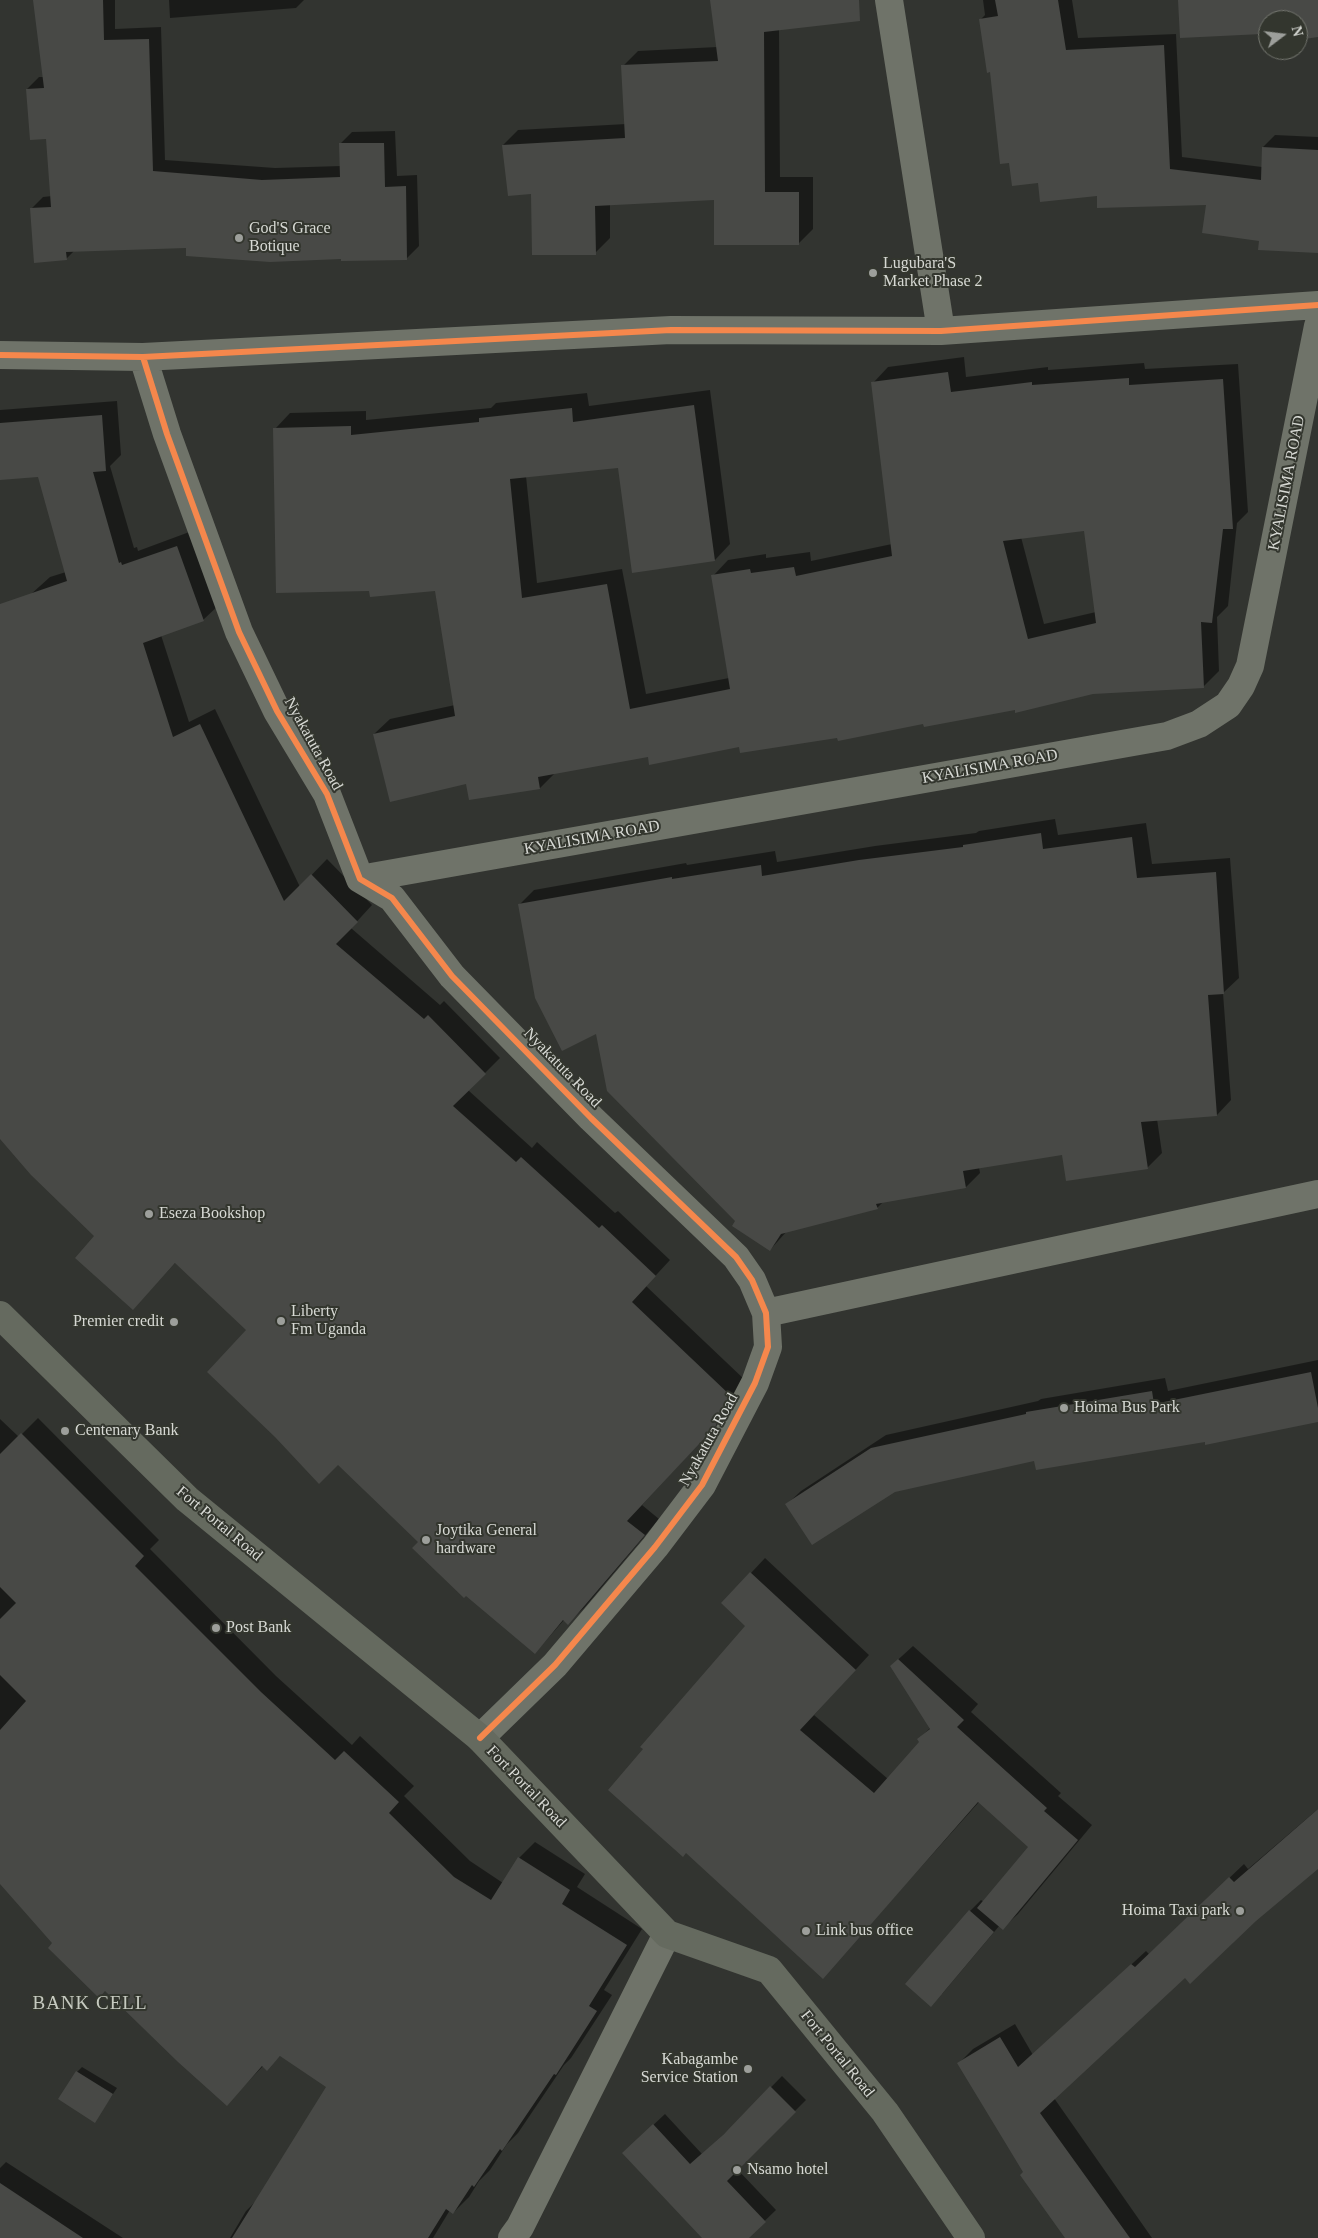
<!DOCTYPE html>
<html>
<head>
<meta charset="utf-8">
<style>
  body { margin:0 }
  #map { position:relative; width:1318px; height:2238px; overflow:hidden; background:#323430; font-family:"Times New Roman",serif }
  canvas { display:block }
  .north { position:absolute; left:1258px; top:10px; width:50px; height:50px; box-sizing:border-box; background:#33362e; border:1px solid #757770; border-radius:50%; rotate:75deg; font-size:14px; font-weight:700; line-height:20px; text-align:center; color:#d7d9d4 }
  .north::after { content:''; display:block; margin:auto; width:18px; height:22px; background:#9d9f9b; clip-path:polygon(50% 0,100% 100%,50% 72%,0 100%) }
</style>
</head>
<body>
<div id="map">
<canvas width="1318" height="2238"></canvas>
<div class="north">N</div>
</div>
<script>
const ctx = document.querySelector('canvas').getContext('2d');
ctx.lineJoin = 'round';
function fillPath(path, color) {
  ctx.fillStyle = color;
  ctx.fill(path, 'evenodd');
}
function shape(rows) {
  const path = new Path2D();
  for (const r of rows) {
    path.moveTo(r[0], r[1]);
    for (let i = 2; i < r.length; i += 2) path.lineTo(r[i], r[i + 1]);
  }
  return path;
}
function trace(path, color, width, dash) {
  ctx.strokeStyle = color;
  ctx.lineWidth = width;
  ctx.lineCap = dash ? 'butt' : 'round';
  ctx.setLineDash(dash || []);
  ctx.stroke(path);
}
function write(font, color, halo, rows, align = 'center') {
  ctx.font = font + ' "Times New Roman",serif';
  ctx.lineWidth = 4;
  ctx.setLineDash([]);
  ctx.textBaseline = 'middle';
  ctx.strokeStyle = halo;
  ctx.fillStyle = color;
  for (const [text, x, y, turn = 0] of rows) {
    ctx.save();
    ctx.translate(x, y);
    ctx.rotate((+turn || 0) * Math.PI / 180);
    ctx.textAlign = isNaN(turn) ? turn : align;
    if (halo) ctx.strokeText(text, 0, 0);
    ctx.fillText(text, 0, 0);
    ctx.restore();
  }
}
fillPath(shape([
  [34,0,115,0,115,29,161,27,165,160,275,168,341,166,340,144,352,132,395,131,397,176,417,175,419,246,407,258,342,257,188,246,75,250,66,259,31,209,43,197,52,196,47,136,27,89,39,77,44,77],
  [169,0,304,0,296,8,170,18],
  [711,0,850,0,779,29,780,177,813,177,813,229,798,244,715,199,610,204,610,238,595,253,532,193,503,145,518,130,626,124,623,66,638,51,717,47],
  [983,0,1072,0,1078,38,1176,34,1182,157,1262,167,1263,147,1275,135,1318,137,1318,251,1260,240,1207,204,1039,182,1010,161,980,20,985,15],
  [964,357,966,377,1048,367,1048,370,1144,363,1145,369,1238,364,1248,512,1237,523,1228,606,1217,617,1219,671,1203,687,1093,693,1016,709,924,723,649,755,555,773,540,788,467,783,374,734,390,719,455,705,436,590,370,589,275,429,290,413,366,411,366,420,491,408,496,403,587,393,589,406,710,390,730,544,715,560,619,467,526,476,537,583,622,569,646,694,729,678,713,576,728,560,766,554,766,558,810,552,811,561,892,544,873,383,888,367],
  [1085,530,1096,612,1044,624,1021,537],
  [117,401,121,455,110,466,134,548,137,547,138,551,192,531,219,605,203,620,161,635,189,722,215,709,300,887,327,859,372,905,351,928,440,1005,444,1001,500,1058,468,1090,532,1148,537,1142,615,1213,618,1211,670,1260,646,1286,745,1380,730,1410,642,1505,659,1519,584,1608,568,1623,564,1620,535,1653,419,1542,248,1330,176,1262,133,1309,96,1236,0,1137,0,622,50,577,66,572,39,475,0,478,0,410],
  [1055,819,1058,835,1146,823,1152,864,1230,858,1239,978,1223,993,1231,1100,1217,1115,1157,1119,1162,1153,1147,1168,1063,1153,979,1167,980,1173,966,1187,884,1201,877,1208,787,1231,770,1250,737,1220,597,1032,520,904,534,890,686,863,687,865,775,851,777,862,875,846,976,833,979,831],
  [1318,1360,1318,1421,1206,1441,1035,1460,787,1504,801,1491,886,1435,1038,1401,1041,1399,1165,1378,1168,1391],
  [38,1418,159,1540,150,1549,276,1676,352,1745,360,1736,414,1786,404,1796,470,1861,503,1883,519,1858,535,1842,585,1874,577,1887,642,1929,604,1990,612,1995,571,2058,564,2065,518,2133,507,2144,490,2170,479,2181,469,2197,453,2213,450,2210,433,2238,230,2238,246,2211,258,2199,328,2086,281,2055,267,2069,263,2066,227,2104,54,1943,0,1882,0,1419,19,1437],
  [765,1558,869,1655,814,1715,888,1779,921,1742,919,1739,931,1727,891,1666,913,1646,978,1704,971,1712,1061,1793,1058,1796,1092,1825,1018,1914,1003,1928,1000,1925,942,1994,970,1911,981,1900,984,1902,1029,1847,979,1802,823,1977,747,1626,723,1603],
  [1318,1809,1318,1867,1185,1977,1054,2098,1152,2238,1067,2238,1024,2172,959,2063,973,2049,1015,2024,1033,2055,1146,1951,1149,1954,1244,1864,1248,1869],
  [82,2067,117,2088,95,2121,77,2072],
  [782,2076,806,2100,737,2169,776,2210,747,2238,704,2238,635,2142,665,2114,702,2154,735,2124],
  [6,2162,123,2238,0,2238,0,2168]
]), '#0007');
fillPath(shape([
  [33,0,103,0,104,40,149,39,153,171,262,180,340,177,339,143,384,143,385,187,406,186,407,260,341,261,341,259,270,262,186,256,186,248,66,252,67,260,34,263,30,208,51,207,46,139,30,140,26,89,44,88],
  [710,0,859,0,860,21,764,32,765,192,799,192,799,245,714,245,714,200,595,206,596,255,532,255,531,194,508,196,502,145,625,138,621,65,718,61],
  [995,0,1058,0,1066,50,1164,45,1170,169,1261,180,1262,147,1318,150,1318,253,1258,250,1259,241,1202,233,1206,205,1097,208,1097,196,1040,202,1038,183,1012,186,1009,163,1000,164,990,72,987,73,979,19,998,16],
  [1178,0,1318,0,1318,37,1298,40,1298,20,1268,20,1268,43,1263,44,1262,34,1180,38],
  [948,372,951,392,1032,382,1032,385,1129,378,1129,385,1223,379,1233,529,1223,529,1212,623,1201,622,1204,688,1093,694,1015,713,1015,710,924,727,923,724,838,741,837,738,740,753,739,747,649,765,648,757,538,777,540,789,469,800,466,784,390,802,373,734,455,716,435,591,370,597,369,591,276,593,273,428,351,426,351,435,479,422,479,418,572,408,573,422,694,405,715,561,632,573,618,468,510,479,522,598,607,584,630,709,730,689,711,575,750,569,751,573,794,567,796,576,892,556,871,382],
  [1084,531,1096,623,1028,639,1003,541],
  [102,415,106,471,93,472,119,563,121,562,122,565,177,546,204,621,143,643,173,737,200,724,284,901,311,874,358,922,336,944,424,1019,428,1015,486,1074,453,1106,516,1162,521,1157,599,1228,602,1225,656,1276,632,1302,731,1396,715,1427,627,1521,645,1535,568,1625,563,1620,535,1654,466,1596,464,1598,412,1548,418,1542,338,1465,319,1484,275,1437,207,1372,246,1330,175,1263,133,1310,75,1258,94,1236,31,1175,0,1139,0,604,67,581,38,477,0,480,0,423],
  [1041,833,1043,849,1132,837,1137,878,1216,872,1224,994,1208,995,1217,1116,1141,1122,1148,1169,1066,1181,1062,1155,963,1171,966,1188,876,1204,878,1209,781,1234,770,1251,732,1226,735,1221,607,1091,596,1034,562,1051,535,998,518,904,672,877,672,879,761,865,762,876,859,860,963,847,963,845],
  [1311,1372,1318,1408,1318,1422,1205,1445,1205,1442,1036,1470,1034,1461,895,1492,812,1545,785,1504,871,1448,1026,1414,1026,1412,1152,1391,1154,1404],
  [21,1433,144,1556,135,1566,261,1692,335,1760,344,1751,399,1802,389,1813,454,1877,491,1900,518,1857,570,1890,562,1904,627,1945,589,2006,597,2011,556,2075,554,2074,502,2151,500,2149,474,2187,472,2185,453,2214,446,2209,428,2238,232,2238,326,2087,280,2056,267,2071,262,2066,227,2106,178,2062,105,1991,99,1998,48,1948,52,1943,0,1884,0,1730,26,1701,0,1675,0,1619,16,1603,0,1587,0,1454],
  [750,1572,856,1670,800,1730,874,1793,919,1742,917,1739,930,1729,890,1666,898,1659,964,1720,957,1727,1047,1808,1044,1811,1078,1840,1003,1930,977,1908,1028,1847,978,1802,823,1979,686,1853,683,1857,608,1790,643,1749,640,1747,745,1626,721,1603],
  [1318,1809,1318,1869,1256,1921,1190,1984,1185,1978,1040,2113,1130,2238,1065,2238,1020,2175,1023,2172,957,2063,1000,2037,1018,2067,1131,1964,1135,1967,1229,1877,1234,1882],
  [969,1910,994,1932,931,2007,905,1984],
  [76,2071,113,2094,95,2123,58,2099],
  [770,2086,796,2112,727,2181,766,2222,749,2238,702,2238,622,2153,653,2124,690,2164,724,2134],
  [0,2183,83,2238,0,2238]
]), '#484946');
trace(shape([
  [889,0,941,331],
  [0,355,143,357,671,330,941,331,1318,305],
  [143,357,167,434,239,632,277,711,327,794,360,879,392,898,452,976,591,1118,736,1257,752,1280,766,1313,768,1347,755,1383,702,1485,655,1547,555,1665,480,1738],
  [360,879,1167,736,1199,724,1228,705,1241,686,1250,666,1318,326],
  [766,1313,1318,1194],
  [512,2238,520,2227,667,1934]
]), '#6f7369', 28);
trace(shape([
  [0,1315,187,1499,480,1738,667,1934,769,1970,885,2112,971,2238]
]), '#656a5f', 28);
trace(shape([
  [0,355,143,357,671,330,941,331,1318,305],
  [143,357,167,434,239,632,277,711,327,794,360,879,392,898,452,976,591,1118,736,1257,752,1280,766,1313,768,1347,755,1383,702,1485,655,1547,555,1665,480,1738]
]), '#f5874c', 6);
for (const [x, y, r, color] of [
  [239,238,5,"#9d9f9b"],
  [873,273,5,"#9d9f9b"],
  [149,1214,5,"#9d9f9b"],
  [281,1321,5,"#9d9f9b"],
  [174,1322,5,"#9d9f9b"],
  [1064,1408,5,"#9d9f9b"],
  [65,1431,5,"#9d9f9b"],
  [426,1540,5,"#9d9f9b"],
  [216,1628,5,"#9d9f9b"],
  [1240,1911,5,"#9d9f9b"],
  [806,1931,5,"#9d9f9b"],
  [748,2069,5,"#9d9f9b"],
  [737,2170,5,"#9d9f9b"]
]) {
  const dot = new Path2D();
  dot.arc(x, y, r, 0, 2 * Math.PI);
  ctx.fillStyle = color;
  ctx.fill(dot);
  trace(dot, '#33362e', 2);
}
write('16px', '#d7d9d4', '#33362e', [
  ["God'S Grace",249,229],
  ["Botique",249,247],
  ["Lugubara'S",883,264],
  ["Market Phase 2",883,282],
  ["Eseza Bookshop",159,1214],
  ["Liberty",291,1312],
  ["Fm Uganda",291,1330],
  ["Premier credit",164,1322,"right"],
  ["Hoima Bus Park",1074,1408],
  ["Centenary Bank",75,1431],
  ["Joytika General",436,1531],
  ["hardware",436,1549],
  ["Post Bank",226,1628],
  ["Hoima Taxi park",1230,1911,"right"],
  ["Link bus office",816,1931],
  ["Kabagambe",738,2060,"right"],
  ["Service Station",738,2078,"right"],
  ["Nsamo hotel",747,2170]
], 'left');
write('16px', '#d7d9d4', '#33362e', [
  ["KYALISIMA ROAD",1287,483,-79],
  ["Nyakatuta Road",313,744,61],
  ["KYALISIMA ROAD",990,767,-10],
  ["KYALISIMA ROAD",592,838,-10],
  ["Nyakatuta Road",562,1068,46],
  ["Nyakatuta Road",709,1440,-61],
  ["Fort Portal Road",219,1524,40],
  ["Fort Portal Road",526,1787,46],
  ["Fort Portal Road",837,2054,51]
]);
ctx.letterSpacing = '1px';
write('19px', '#c6cac0', '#33362e', [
  ["BANK CELL",90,2004]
]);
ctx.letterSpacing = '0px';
</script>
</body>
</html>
